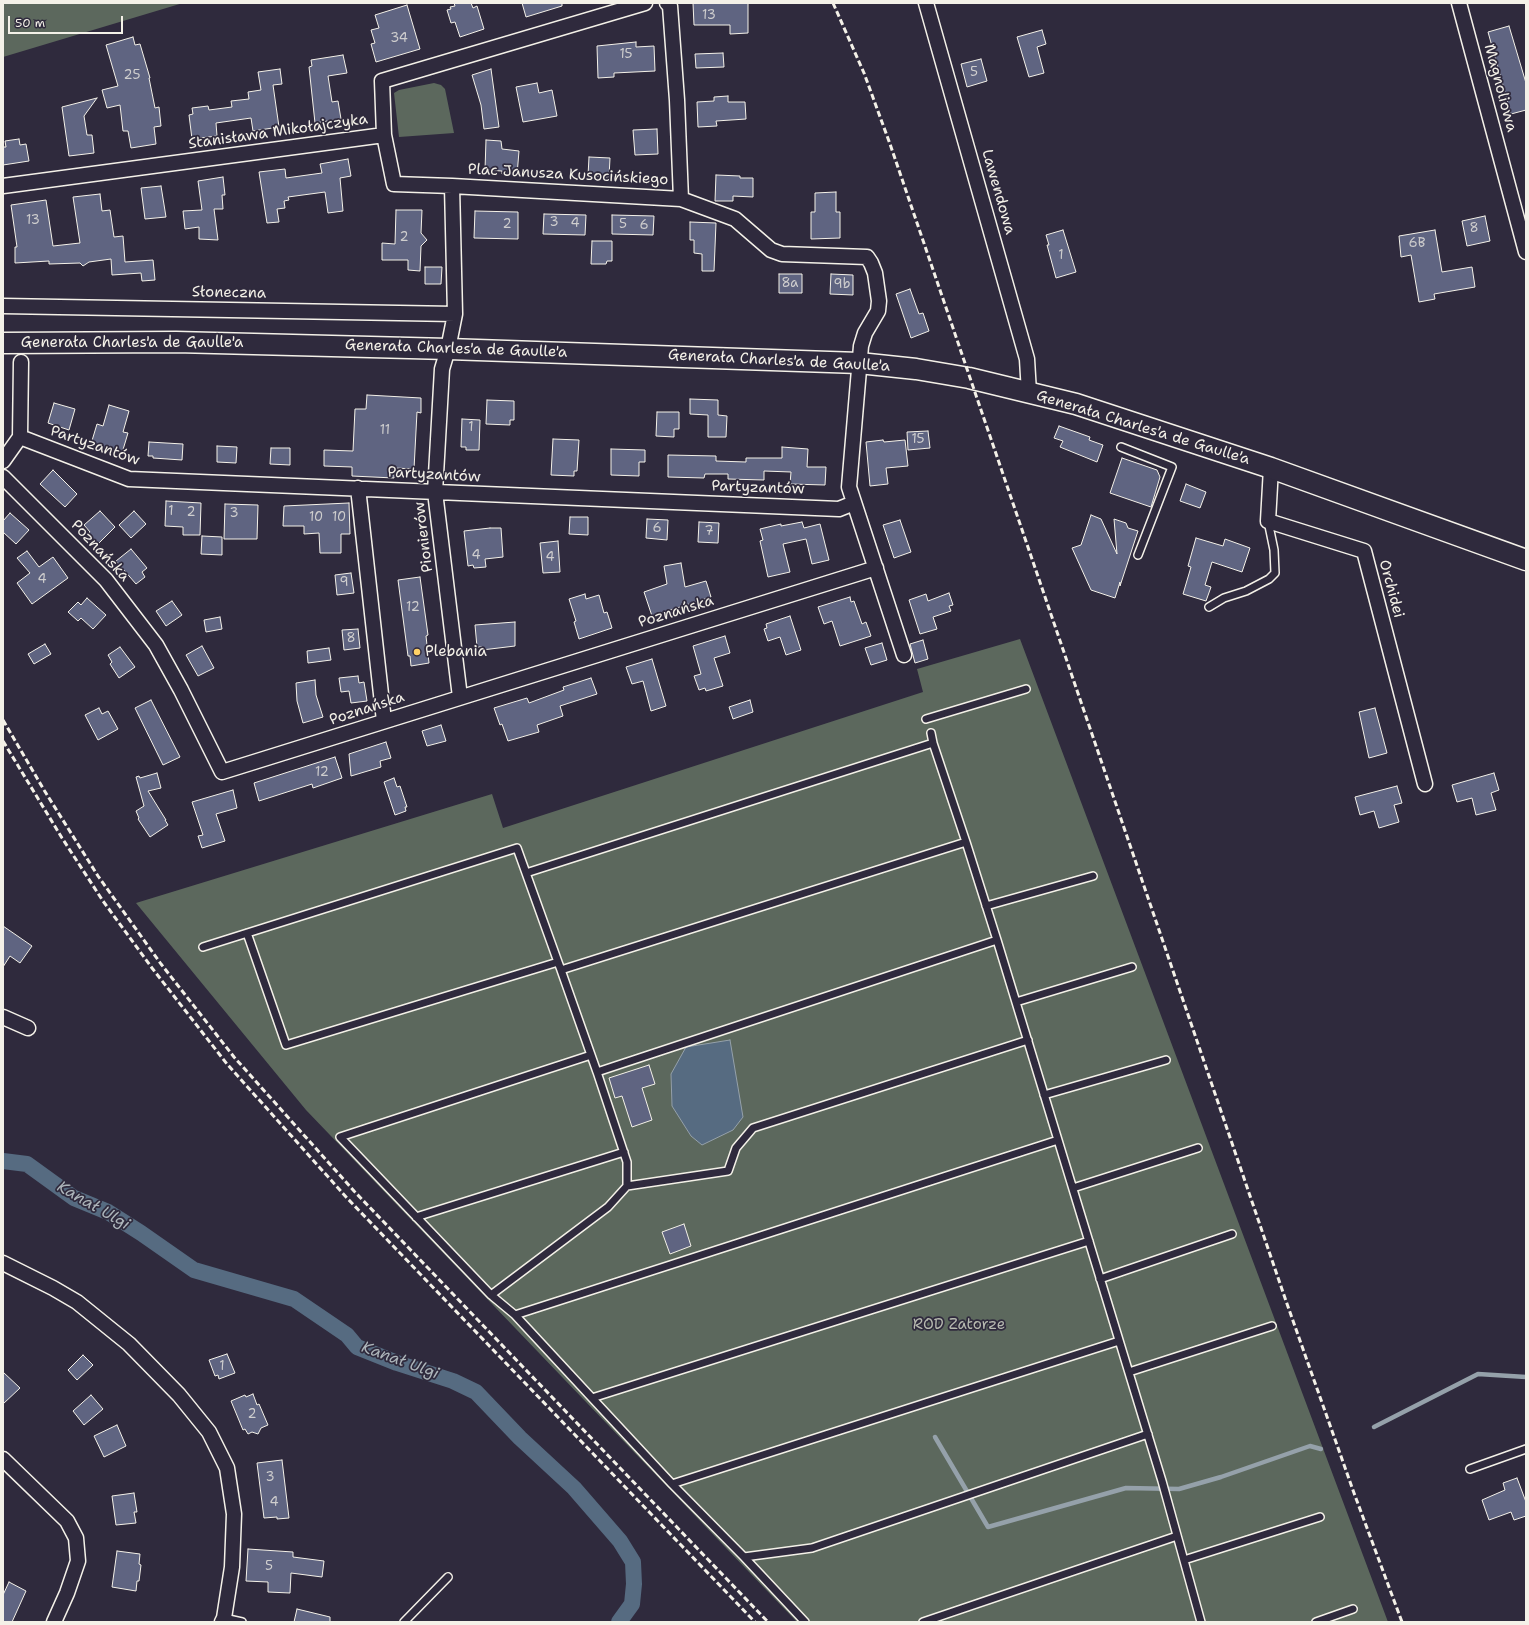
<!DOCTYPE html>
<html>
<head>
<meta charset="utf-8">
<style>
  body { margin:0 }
  #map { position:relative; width:1529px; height:1625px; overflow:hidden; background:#2f2a3d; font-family:"Shantell Sans",sans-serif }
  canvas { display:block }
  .frame { position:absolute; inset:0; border:4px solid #f4f1e8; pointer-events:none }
  .scale { position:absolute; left:8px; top:16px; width:115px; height:18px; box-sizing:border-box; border:2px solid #f4f1e8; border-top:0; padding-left:5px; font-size:12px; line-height:14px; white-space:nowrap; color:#f4f1e8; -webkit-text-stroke:3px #2f2a3d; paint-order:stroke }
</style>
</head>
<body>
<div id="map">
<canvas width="1529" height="1625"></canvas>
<div class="frame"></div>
<div class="scale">50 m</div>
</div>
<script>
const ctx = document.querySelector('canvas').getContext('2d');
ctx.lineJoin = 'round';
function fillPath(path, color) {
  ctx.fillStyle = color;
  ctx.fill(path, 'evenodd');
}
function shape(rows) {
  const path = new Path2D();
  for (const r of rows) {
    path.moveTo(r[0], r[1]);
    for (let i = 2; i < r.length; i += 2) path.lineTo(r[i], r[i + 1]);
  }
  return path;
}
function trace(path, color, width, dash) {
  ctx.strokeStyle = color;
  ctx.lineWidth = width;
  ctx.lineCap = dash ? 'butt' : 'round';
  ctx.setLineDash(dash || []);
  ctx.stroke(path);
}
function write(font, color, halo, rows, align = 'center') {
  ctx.font = font + ' "Shantell Sans",sans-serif';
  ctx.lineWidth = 3.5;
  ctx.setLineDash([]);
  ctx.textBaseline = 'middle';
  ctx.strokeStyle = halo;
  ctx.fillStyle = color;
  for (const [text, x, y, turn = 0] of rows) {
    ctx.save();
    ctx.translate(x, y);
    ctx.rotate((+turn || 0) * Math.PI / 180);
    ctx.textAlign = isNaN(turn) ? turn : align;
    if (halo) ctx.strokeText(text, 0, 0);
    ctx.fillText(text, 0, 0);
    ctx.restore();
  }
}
fillPath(shape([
  [3,3,183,3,3,57],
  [434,83,441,85,445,89,454,133,399,137,394,93,399,90],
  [1020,639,1388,1622,797,1622,306,1110,136,903,492,794,503,828,923,692,917,669],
  [671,1074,691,1136,672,1105]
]), '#5c685d');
const water = shape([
  [730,1040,743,1117,733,1130,702,1145,691,1136,672,1106,671,1074,686,1047,730,1040]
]);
fillPath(water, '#566b81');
trace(water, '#95a1aa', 1);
trace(shape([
  [1374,1427,1478,1374,1526,1377],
  [935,1437,988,1527,1126,1488,1179,1489,1221,1477,1310,1446,1321,1449]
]), '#95a1aa', 4.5);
trace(shape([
  [3,1161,27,1164,74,1198,108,1212,141,1233,194,1270,294,1299,347,1335,357,1347,397,1363,453,1381,476,1392,520,1438,574,1488,620,1541,633,1562,634,1584,632,1604,619,1622]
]), '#566b81', 16);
const building = shape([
  [454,3,471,3,473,8,477,6,484,29,460,37,455,22,451,23,447,10,451,9,450,7,455,6,454,3],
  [522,3,562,3,562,6,526,17,522,3],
  [693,3,748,3,748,33,730,34,730,25,694,25,693,3],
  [407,5,420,49,376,62,371,44,375,43,371,30,379,28,375,15,407,5],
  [1509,26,1526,83,1526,110,1511,114,1488,32,1509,26],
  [1042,30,1046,44,1037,47,1044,73,1029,77,1017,37,1042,30],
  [133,37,135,45,140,44,150,78,149,78,155,108,159,107,161,126,154,127,156,144,131,148,128,131,123,131,120,105,107,108,102,90,118,86,106,45,133,37],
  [636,42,636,47,654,46,655,71,614,73,614,77,598,78,597,46,636,42],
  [723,53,724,67,696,68,695,54,723,53],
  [343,55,347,73,328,76,332,102,338,101,341,119,315,123,309,67,312,66,311,60,343,55],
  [981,59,987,81,967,87,961,64,981,59],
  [280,69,282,84,273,85,279,127,253,131,251,118,216,123,217,136,192,139,189,115,193,114,192,108,208,106,209,110,232,107,231,101,249,99,248,92,261,90,258,72,280,69],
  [491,69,499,127,484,129,481,105,472,75,491,69],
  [537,83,539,93,552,90,557,116,523,122,516,87,537,83],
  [728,96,728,102,745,102,746,119,716,121,717,126,698,127,697,102,714,101,714,97,728,96],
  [97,98,84,116,87,135,92,135,94,153,69,156,62,107,97,98],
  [657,129,658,154,635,155,633,130,657,129],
  [19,139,20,145,26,144,29,161,3,165,3,147,6,147,5,141,19,139],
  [486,140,501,141,502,149,519,151,517,175,502,174,502,171,485,170,486,140],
  [589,157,610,158,609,177,588,176,589,157],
  [348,159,351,176,340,178,343,211,328,213,325,192,288,197,289,200,284,201,285,208,277,209,279,222,267,223,259,172,285,169,286,178,322,173,320,164,348,159],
  [716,175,740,176,740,178,753,178,753,197,733,196,733,201,715,201,716,175],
  [223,177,225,195,222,195,223,209,214,209,218,240,199,239,199,227,185,229,183,211,202,210,198,181,223,177],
  [161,186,166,217,145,219,141,188,161,186],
  [836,192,836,212,840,212,840,238,811,239,811,212,815,212,815,193,836,192],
  [100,194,102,211,110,210,114,237,123,236,125,262,153,260,155,280,142,281,141,273,112,275,111,259,89,262,83,266,80,263,49,264,49,261,15,263,15,247,17,247,11,205,46,200,53,246,80,243,73,197,100,194],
  [396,210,422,210,421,233,427,240,421,246,420,271,408,270,408,260,382,260,382,243,395,244,396,210],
  [475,211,518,212,518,239,474,238,475,211],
  [544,214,586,215,585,235,543,234,544,214],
  [612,215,654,216,653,235,612,234,612,215],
  [1485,216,1490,241,1467,246,1462,221,1485,216],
  [690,222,716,223,714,271,702,271,702,254,694,253,694,240,690,240,690,222],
  [1063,230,1076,272,1056,278,1047,245,1049,245,1046,235,1063,230],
  [1435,230,1442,272,1472,267,1475,287,1434,294,1435,299,1419,302,1411,255,1401,257,1399,236,1435,230],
  [592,241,612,241,612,261,607,261,606,264,591,264,592,241],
  [425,267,442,267,441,284,425,284,425,267],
  [779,274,802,274,802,293,779,293,779,274],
  [831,274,853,275,853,295,830,294,831,274],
  [910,289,919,314,923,313,929,331,911,338,896,294,910,289],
  [367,395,421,398,421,413,417,412,414,469,394,468,394,478,352,476,352,467,324,466,324,450,353,451,355,409,366,409,367,395],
  [690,399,718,400,718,415,727,416,726,437,708,437,708,415,690,414,690,399],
  [487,400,514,401,514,420,510,420,510,425,486,424,487,400],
  [54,403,75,409,69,430,48,423,54,403],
  [109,405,129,411,123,432,128,433,122,453,91,444,97,424,103,426,109,405],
  [657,412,679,412,679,429,674,429,674,437,656,436,657,412],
  [462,419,480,420,479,450,466,450,466,447,461,447,462,419],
  [1059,426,1090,437,1089,440,1103,445,1097,462,1060,447,1063,441,1054,438,1059,426],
  [928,431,930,448,908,450,907,432,928,431],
  [553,439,579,440,577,471,574,471,574,476,551,475,553,439],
  [883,440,884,442,905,440,908,466,886,468,888,484,870,486,866,442,883,440],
  [149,442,183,444,182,460,153,458,153,456,148,456,149,442],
  [217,446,237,447,236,463,217,462,217,446],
  [782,447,808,449,807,467,826,467,825,485,790,484,791,472,764,471,764,480,728,479,728,474,705,474,704,478,668,477,668,455,716,456,716,461,746,462,746,458,782,458,782,447],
  [271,448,290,448,290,465,270,464,271,448],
  [611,449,645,450,645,462,639,462,639,476,611,475,611,449],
  [1122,458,1157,470,1160,477,1151,507,1110,493,1122,458],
  [53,470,77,494,65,507,40,484,53,470],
  [1186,484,1206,492,1200,508,1180,501,1186,484],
  [166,501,201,503,200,535,183,535,183,527,165,526,166,501],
  [349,503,350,534,341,534,341,553,320,553,319,533,304,534,304,526,283,526,284,506,349,503],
  [225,504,258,505,257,539,224,539,225,504],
  [100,511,115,527,98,544,88,534,90,532,84,525,100,511],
  [134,511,146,524,131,538,119,525,134,511],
  [10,513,29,530,16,544,3,532,3,521,10,513],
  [1091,515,1101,519,1117,554,1114,519,1126,523,1128,528,1138,531,1120,586,1120,582,1115,598,1091,590,1072,548,1081,545,1091,515],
  [570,517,588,517,588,535,569,534,570,517],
  [647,519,668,520,667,540,646,538,647,519],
  [900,520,911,552,894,558,883,525,900,520],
  [699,522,719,523,718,543,698,542,699,522],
  [802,522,804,528,820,524,829,560,812,564,806,539,783,544,790,572,768,577,760,541,763,540,760,529,781,524,781,526,802,522],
  [490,528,501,528,503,557,485,559,486,567,474,568,473,565,468,566,464,531,490,528],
  [202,536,222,537,222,555,201,554,202,536],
  [1196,538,1223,546,1225,539,1250,548,1242,572,1212,562,1205,585,1211,587,1206,601,1183,594,1191,567,1188,566,1196,538],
  [558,541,560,572,543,573,540,543,558,541],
  [131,549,147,568,142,572,145,577,136,584,116,561,131,549],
  [27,551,39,567,53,557,68,578,32,604,17,583,30,573,17,558,27,551],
  [681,563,685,587,706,581,711,597,652,616,644,592,667,584,664,566,681,563],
  [351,573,354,593,337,595,335,575,351,573],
  [420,577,428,635,426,636,429,663,411,666,410,656,408,656,398,580,420,577],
  [949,593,953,605,949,606,951,611,933,617,937,629,920,634,909,600,926,594,928,601,949,593],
  [585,594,586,599,599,595,604,613,607,612,612,628,579,639,574,622,576,621,569,599,585,594],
  [850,597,851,602,854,601,862,624,866,622,871,636,840,646,832,621,824,624,818,607,850,597],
  [87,598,106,615,93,629,81,618,78,621,68,612,78,602,81,605,87,598],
  [172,601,182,615,166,626,156,611,172,601],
  [790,616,801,650,786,655,780,637,768,641,764,629,767,628,766,624,790,616],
  [220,617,222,629,206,632,204,620,220,617],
  [515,622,515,646,482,650,482,647,477,647,475,625,515,622],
  [358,629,360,648,344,650,342,630,358,629],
  [725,636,730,653,714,658,723,686,706,691,705,688,699,690,694,676,701,674,693,646,725,636],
  [923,640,928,659,915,663,910,644,923,640],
  [882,643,887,660,871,665,865,648,882,643],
  [45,644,51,654,34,664,28,654,45,644],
  [202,646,214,668,198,676,186,655,202,646],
  [120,647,135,667,119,678,110,664,112,662,108,655,120,647],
  [329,648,331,660,308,663,307,651,329,648],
  [652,659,666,706,651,711,643,681,632,684,626,667,652,659],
  [358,676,359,683,364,682,367,701,351,703,349,691,341,692,339,678,358,676],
  [591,678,597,694,560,706,563,716,537,725,539,732,508,741,502,724,500,725,494,708,527,698,529,703,564,690,563,687,591,678],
  [315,680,316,695,323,717,303,723,297,701,296,683,315,680],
  [151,700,180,757,163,765,135,708,151,700],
  [750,700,753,712,733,719,729,707,750,700],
  [99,708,102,714,108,711,118,729,98,740,85,715,99,708],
  [1375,708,1387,753,1369,758,1359,712,1375,708],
  [441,725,446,741,427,746,422,731,441,725],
  [386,742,391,758,380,761,381,767,351,776,349,754,386,742],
  [335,757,342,778,313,788,312,784,259,801,254,783,335,757],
  [157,773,161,788,148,791,166,820,165,820,168,825,150,837,138,819,139,818,136,811,144,806,136,777,139,776,140,778,157,773],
  [1494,773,1499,790,1491,793,1496,810,1476,815,1472,798,1457,802,1452,785,1494,773],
  [394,778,397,787,400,786,407,807,405,807,406,811,395,815,384,782,394,778],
  [1397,786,1402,803,1394,805,1399,822,1379,828,1374,811,1360,815,1355,797,1397,786],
  [233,790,237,808,216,814,225,841,202,848,198,836,203,835,192,802,233,790],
  [3,926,32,946,20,963,10,956,3,967,3,926],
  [649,1065,655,1084,642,1088,652,1120,632,1127,622,1096,615,1098,609,1078,649,1065],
  [684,1224,691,1246,670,1254,662,1232,684,1224],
  [227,1354,235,1373,219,1379,218,1375,215,1376,209,1360,227,1354],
  [83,1355,93,1365,77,1380,68,1370,83,1355],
  [3,1372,20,1388,3,1404,3,1372],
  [253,1394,257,1405,259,1404,268,1425,261,1428,258,1434,252,1432,248,1434,245,1429,243,1430,231,1401,245,1395,246,1397,253,1394],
  [91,1395,103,1409,84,1425,73,1411,91,1395],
  [117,1425,126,1446,104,1457,94,1436,117,1425],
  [282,1460,289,1518,277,1519,277,1517,264,1518,257,1463,282,1460],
  [1517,1478,1526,1502,1526,1516,1514,1520,1511,1512,1489,1520,1482,1500,1505,1490,1503,1483,1517,1478],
  [134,1493,137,1512,134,1512,136,1523,116,1525,112,1496,134,1493],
  [248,1549,293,1552,293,1557,324,1561,322,1577,291,1573,290,1593,268,1592,268,1582,246,1581,248,1549],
  [117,1551,140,1554,139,1564,141,1565,139,1581,137,1581,136,1591,112,1587,117,1551],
  [9,1582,26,1591,12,1622,3,1622,3,1595,9,1582],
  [297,1609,330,1617,330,1622,294,1622,297,1609]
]);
fillPath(building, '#5f6481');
trace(building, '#f4f1e8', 1);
const lane = shape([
  [1121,447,1172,467,1138,555],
  [1209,607,1224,598,1246,591,1269,579,1275,573,1274,550,1268,521],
  [926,719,1026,689],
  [931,733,933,743],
  [526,873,933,743,966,842,561,970,558,962],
  [986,906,1093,876],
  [997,940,1162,1481,1201,1622],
  [203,947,517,848,558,962,286,1045,247,933],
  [561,970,597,1072,997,940,966,842],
  [1016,1002,1132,967],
  [591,1055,340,1137,491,1295,608,1207,627,1186,627,1162,597,1072],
  [1044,1095,1166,1060],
  [627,1186,728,1171,736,1148,753,1128,1028,1040],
  [1073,1188,1198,1148],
  [416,1217,624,1152],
  [1100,1279,1232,1234],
  [491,1295,515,1315,1058,1140],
  [515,1315,592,1398,1089,1241],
  [1129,1372,1272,1326],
  [592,1398,672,1484,1119,1341],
  [1470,1469,1526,1449],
  [672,1484,744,1557,812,1548,1148,1434],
  [744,1557,805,1622],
  [1184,1560,1320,1517],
  [224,1618,242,1622],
  [404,1622,448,1577],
  [923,1622,1177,1536],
  [1316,1622,1353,1609]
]);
const street = shape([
  [667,3,670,6,677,100,681,199],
  [926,3,1027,359,1029,393],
  [1459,3,1526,252],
  [384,135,382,81,645,3],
  [3,186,384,135,394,184,452,186,455,314,448,349,442,369,435,492,460,697],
  [452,186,681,199,735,219,771,250,782,254,867,257,871,263,875,273,879,301,878,311,865,333,861,346,849,487,904,655],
  [3,306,455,314],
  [20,437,129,479,839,509,854,503],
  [3,461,20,437,21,362],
  [1271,468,1268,521,1364,551,1425,784],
  [3,477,106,580,156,645,181,690,222,772,876,568],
  [358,488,384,721],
  [3,1017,28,1028],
  [3,1263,53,1288,77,1302,129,1344,179,1395,209,1432,227,1468,234,1514,232,1567,224,1618,222,1622],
  [3,1459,67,1521,76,1538,78,1561,67,1593,54,1622]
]);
const secondary = shape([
  [3,343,176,342,448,349,859,363,916,369,969,378,1076,404,1271,468,1526,560]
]);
trace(lane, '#f4f1e8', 10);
trace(street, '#f4f1e8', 17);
trace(secondary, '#f4f1e8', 23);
trace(lane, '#2f2a3d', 7);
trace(street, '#2f2a3d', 14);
trace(secondary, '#2f2a3d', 20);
trace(shape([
  [833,3,864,73,890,144,1286,1301,1354,1493,1402,1622],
  [3,720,44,790,98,876,161,964,234,1057,354,1191,768,1622],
  [3,741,62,838,103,901,152,968,227,1064,347,1198,755,1622]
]), '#f4f1e8', 3, [6, 3]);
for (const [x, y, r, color] of [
  [417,652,4,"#ffd166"]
]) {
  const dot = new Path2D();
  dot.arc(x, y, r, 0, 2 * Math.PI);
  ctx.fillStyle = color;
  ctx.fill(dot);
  trace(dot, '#2f2a3d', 1.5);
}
write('13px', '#cfcece', null, [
  ["13",709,16],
  ["34",399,39],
  ["15",626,55],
  ["5",974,73],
  ["25",132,76],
  ["13",33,221],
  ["3",554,223],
  ["4",575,224],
  ["2",507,225],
  ["5",623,225],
  ["6",644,226],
  ["8",1474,229],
  ["2",404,238],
  ["6B",1417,244],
  ["1",1061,256],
  ["8a",790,284],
  ["9b",842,285],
  ["1",471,428],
  ["11",385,431],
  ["15",918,440],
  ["1",171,512],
  ["2",191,513],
  ["3",234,514],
  ["10",316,518],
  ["10",339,518],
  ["6",657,529],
  ["7",709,532],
  ["4",476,556],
  ["4",550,558],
  ["4",42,580],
  ["9",344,583],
  ["12",413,608],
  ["8",351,639],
  ["12",322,773],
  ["1",222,1367],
  ["2",252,1415],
  ["3",270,1478],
  ["4",274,1503],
  ["5",269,1567]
]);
write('15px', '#f4f1e8', '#2f2a3d', [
  ["Magnoliowa",1500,88,75],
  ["Stanisława Mikołajczyka",278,132,-8],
  ["Plac Janusza Kusocińskiego",568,175,3],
  ["Lawendowa",998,192,74],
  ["Słoneczna",229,293,1],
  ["Generała Charles'a de Gaulle'a",132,343],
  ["Generała Charles'a de Gaulle'a",456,349,2],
  ["Generała Charles'a de Gaulle'a",779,361,3],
  ["Generała Charles'a de Gaulle'a",1143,428,17],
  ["Partyzantów",95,446,19],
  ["Partyzantów",434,475,3],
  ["Partyzantów",758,488,2],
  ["Pionierów",424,537,-97],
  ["Poznańska",100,551,47],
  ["Orchidei",1391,589,75],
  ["Poznańska",676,612,-17],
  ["Poznańska",367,709,-18]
]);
write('15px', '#f4f1e8', '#2f2a3d', [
  ["Plebania",425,652]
], 'left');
write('15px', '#b7bab0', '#2f2a3d', [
  ["ROD Zatorze",959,1325]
]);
write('italic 16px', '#adb5ba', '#2f2a3d', [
  ["Kanał Ulgi",93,1206,30],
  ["Kanał Ulgi",400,1361,20]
]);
</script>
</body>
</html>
